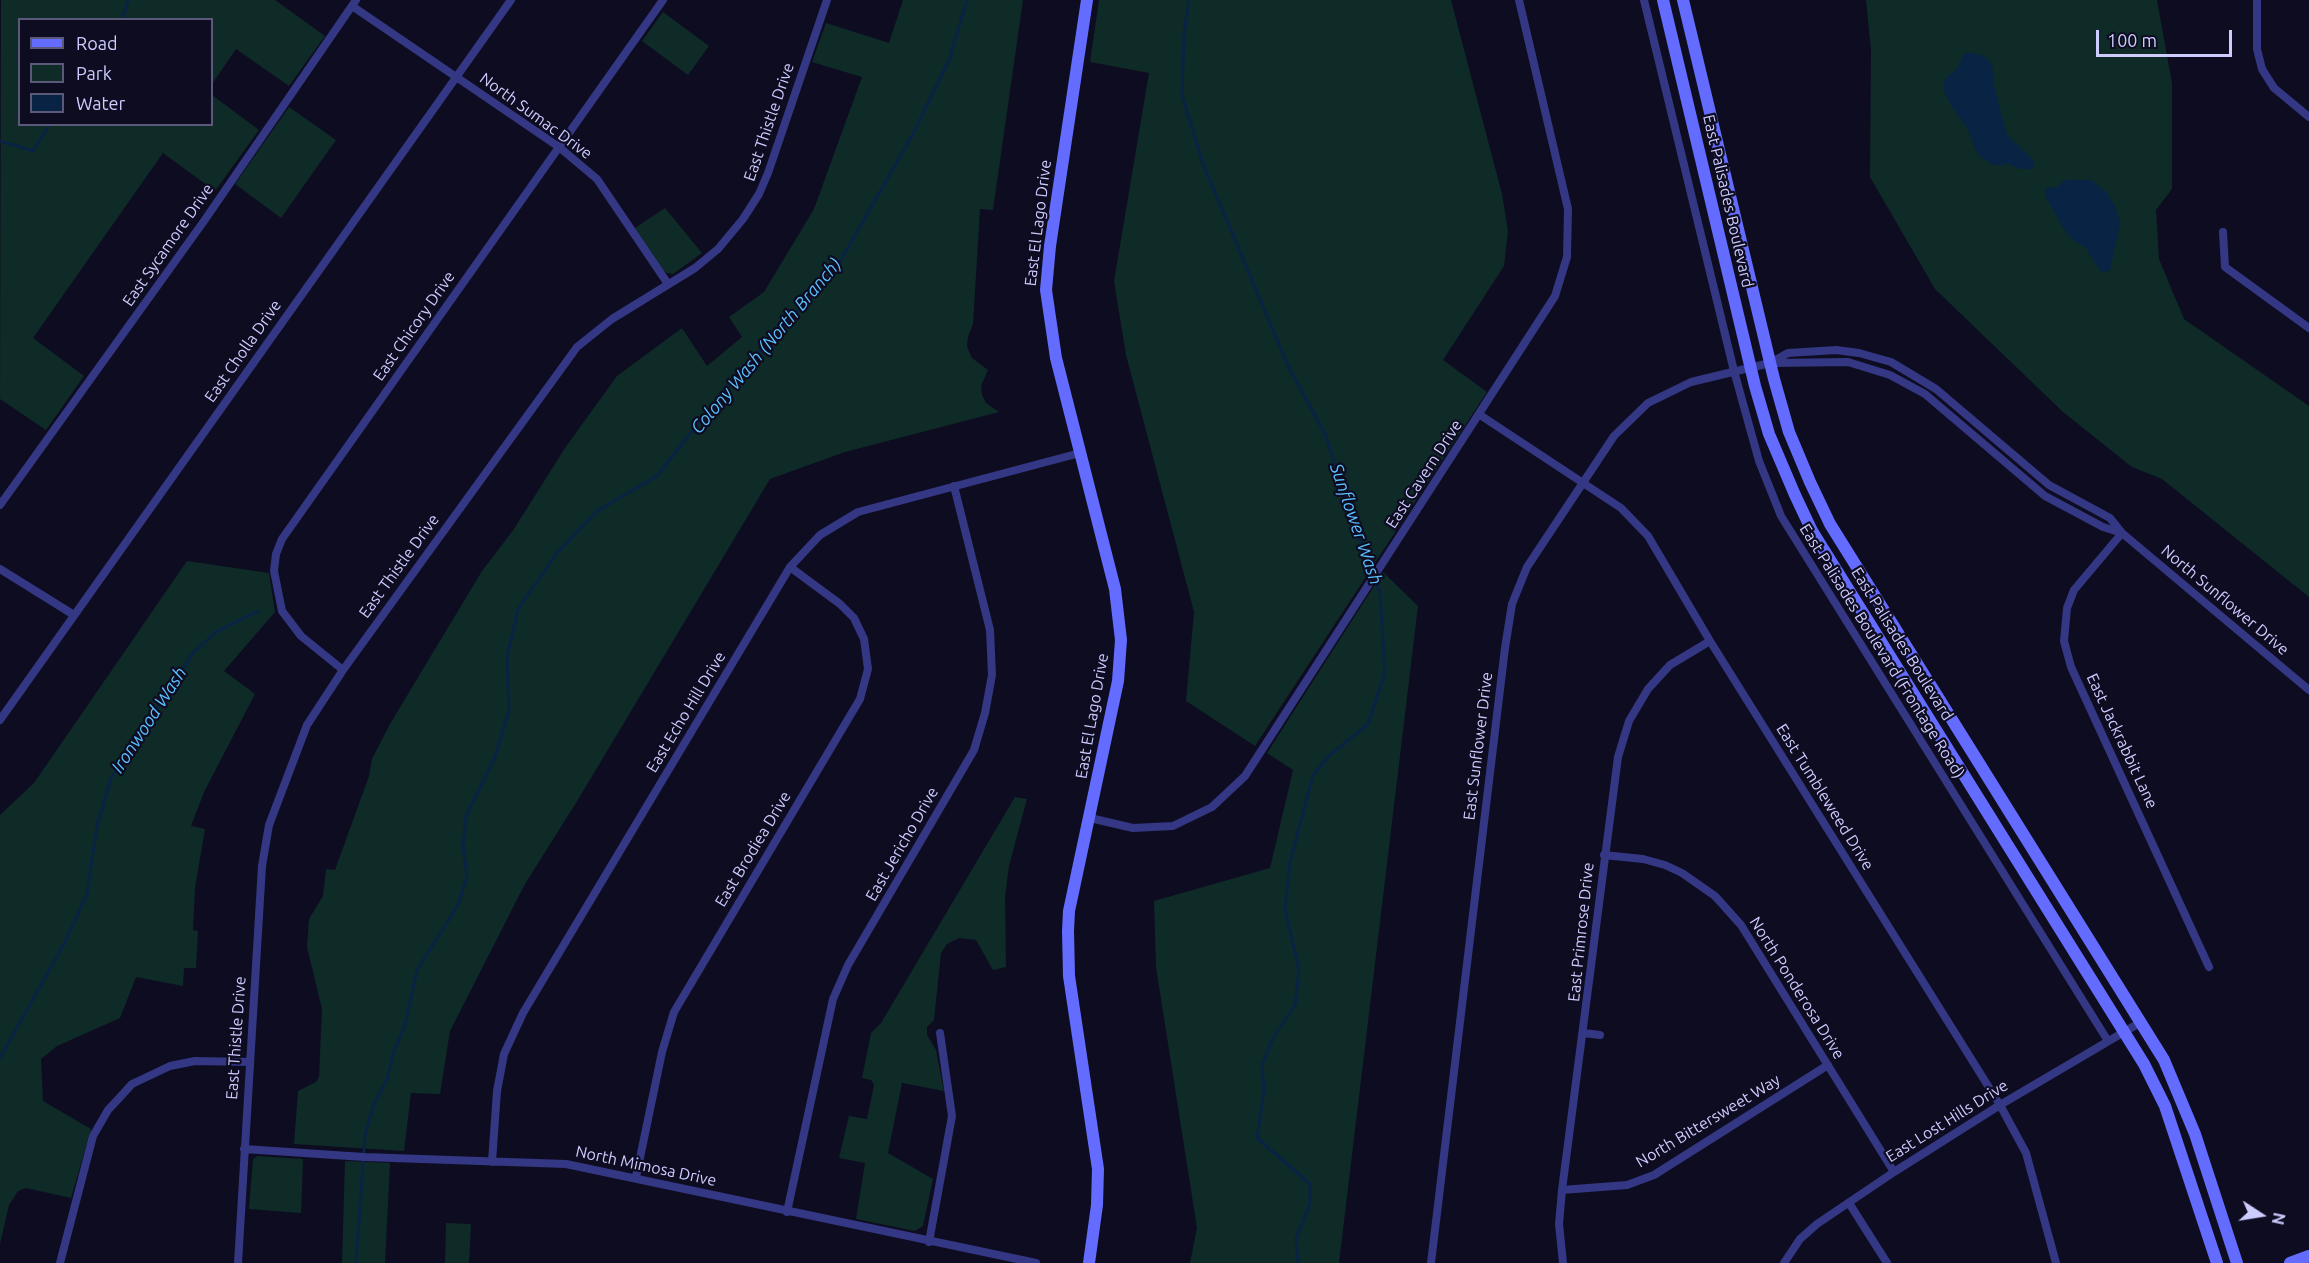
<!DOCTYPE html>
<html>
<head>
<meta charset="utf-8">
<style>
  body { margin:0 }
  #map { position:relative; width:2309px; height:1263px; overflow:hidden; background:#0e0c21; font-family:Ubuntu,sans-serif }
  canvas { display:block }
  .legend { position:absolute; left:18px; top:18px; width:195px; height:108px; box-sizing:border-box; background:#0e0c21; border:2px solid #5b597a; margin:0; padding:8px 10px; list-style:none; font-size:18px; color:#ceccff }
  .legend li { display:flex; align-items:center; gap:12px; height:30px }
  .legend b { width:30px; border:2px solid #5b597a }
  .north { position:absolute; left:2231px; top:1185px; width:60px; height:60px; -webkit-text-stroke:4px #0e0c21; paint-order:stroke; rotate:102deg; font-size:16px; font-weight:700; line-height:24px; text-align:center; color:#ceccff }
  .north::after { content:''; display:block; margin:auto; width:21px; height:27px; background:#ceccff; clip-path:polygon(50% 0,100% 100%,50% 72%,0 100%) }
  .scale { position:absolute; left:2096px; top:30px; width:136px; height:27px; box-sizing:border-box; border:3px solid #ceccff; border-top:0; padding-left:8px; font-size:18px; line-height:21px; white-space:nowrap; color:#ceccff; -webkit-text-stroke:4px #0e0c21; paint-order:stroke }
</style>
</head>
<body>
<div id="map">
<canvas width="2309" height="1263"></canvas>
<ul class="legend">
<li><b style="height:8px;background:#636cff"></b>Road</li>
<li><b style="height:16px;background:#0e2b28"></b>Park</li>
<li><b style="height:16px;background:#082344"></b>Water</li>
</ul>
<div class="north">N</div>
<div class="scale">100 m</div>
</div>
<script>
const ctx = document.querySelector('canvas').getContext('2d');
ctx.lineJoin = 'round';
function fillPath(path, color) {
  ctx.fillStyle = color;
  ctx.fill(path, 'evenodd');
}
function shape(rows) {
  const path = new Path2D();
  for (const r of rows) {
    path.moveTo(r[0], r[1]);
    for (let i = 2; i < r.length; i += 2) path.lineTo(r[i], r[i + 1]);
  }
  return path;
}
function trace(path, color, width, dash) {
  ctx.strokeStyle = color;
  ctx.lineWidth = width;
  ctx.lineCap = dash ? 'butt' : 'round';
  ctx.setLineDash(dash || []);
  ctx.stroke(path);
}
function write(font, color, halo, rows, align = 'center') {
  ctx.font = font + ' Ubuntu,sans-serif';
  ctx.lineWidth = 4.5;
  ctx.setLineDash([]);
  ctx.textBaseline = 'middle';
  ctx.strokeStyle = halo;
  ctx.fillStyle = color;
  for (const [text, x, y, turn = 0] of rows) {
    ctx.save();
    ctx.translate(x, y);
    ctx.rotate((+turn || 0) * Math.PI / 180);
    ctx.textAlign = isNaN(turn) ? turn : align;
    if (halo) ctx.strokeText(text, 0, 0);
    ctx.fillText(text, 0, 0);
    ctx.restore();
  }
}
fillPath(shape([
  [1,0,275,0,325,36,289,86,236,49,212,84,212,20,20,20,20,124,212,124,212,95,259,130,215,191,163,153,33,338,84,376,46,430,0,399],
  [903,0,1023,0,993,210,980,209,973,324,968,337,967,347,972,358,988,370,981,386,982,395,986,403,999,412,845,452,770,479,579,798,525,884,450,1031,440,1094,411,1093,404,1151,294,1144,298,1091,316,1082,319,1077,322,1009,307,947,309,919,323,896,326,869,335,870,369,776,372,759,390,724,482,571,514,529,565,448,617,376,682,328,707,366,742,337,729,317,764,292,814,209,862,77,812,62,826,23,889,43],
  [1099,0,1451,0,1502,194,1508,231,1504,266,1443,360,1487,392,1255,746,1186,701,1194,612,1126,355,1114,281,1149,73,1090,62],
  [1866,0,2157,0,2172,83,2172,189,2156,210,2159,259,2184,319,2309,406,2309,597,2162,479,2132,467,2063,412,1935,289,1870,177,1871,50],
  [663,12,709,46,688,75,642,41],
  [289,107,336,140,281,218,235,184],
  [665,208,702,253,673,274,662,272,635,228],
  [187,561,269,573,275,612,224,671,255,694,204,792,191,826,205,829,195,888,193,930,198,931,196,968,184,968,183,986,136,977,120,1018,57,1046,41,1059,43,1101,91,1129,71,1198,26,1188,18,1191,9,1205,0,1244,0,815,34,783],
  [1383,572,1418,606,1339,1263,1190,1263,1197,1228,1156,967,1154,901,1270,868,1293,770,1267,753],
  [1015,797,1027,799,1009,866,1005,897,1006,967,993,970,976,940,959,938,947,944,941,953,934,1020,927,1027,927,1035,936,1050,944,1091,902,1083,888,1153,933,1179,923,1226,915,1231,856,1219,865,1163,839,1158,849,1116,867,1119,874,1085,871,1080,862,1078,871,1033,881,1023],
  [258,1156,303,1159,301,1213,249,1209,253,1159],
  [345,1161,390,1163,385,1263,342,1263],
  [446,1223,471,1224,469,1263,445,1263]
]), '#0e2b28');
fillPath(shape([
  [1970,52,1984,56,1992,64,1994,86,2007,135,2033,160,2034,169,2020,169,2006,163,2001,166,1992,164,1982,158,1976,151,1968,130,1951,105,1943,88,1945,79,1957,69,1964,54],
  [2065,180,2091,180,2106,192,2115,206,2120,223,2110,271,2101,272,2086,248,2068,236,2045,196,2046,188,2057,187]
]), '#082344');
trace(shape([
  [1189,0,1184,34,1182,95,1203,164,1288,366,1326,436,1350,514,1380,593,1385,672,1368,724,1328,757,1313,775,1290,862,1285,909,1299,970,1295,1005,1274,1036,1262,1065,1264,1090,1257,1138,1310,1184,1310,1203,1296,1239,1298,1263],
  [122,20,128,0],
  [0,141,33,151,50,124],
  [0,1058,65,942,87,894,97,826,111,778,193,653,216,632,258,611],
  [356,1263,365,1135,374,1104,387,1080,394,1051,405,1025,417,970,458,905,467,876,463,847,466,816,495,757,509,710,507,657,518,609,557,553,597,511,657,476,735,376,834,272,913,134,949,60,967,0]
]), '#082344', 3);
trace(shape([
  [1644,0,1734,371,1759,461,1781,516,2108,1041],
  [2257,0,2257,49,2262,69,2274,88,2309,117],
  [352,6,559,147,597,179,668,284],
  [2223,232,2225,267,2309,328],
  [1771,363,1848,362,1890,375,1925,394,2045,496,2103,527,2122,533],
  [1480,415,1621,508,1648,536,1710,641,2000,1105,2026,1153,2056,1263],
  [0,505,204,221,356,0],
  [2122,533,2074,590,2067,608,2064,641,2071,667,2209,967],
  [0,569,74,615],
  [343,670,301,636,282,611,274,571,276,554,282,539,663,0],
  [0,720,511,0],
  [1090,818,1133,828,1173,826,1212,807,1245,776,1555,296,1567,257,1568,209,1519,0],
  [1604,855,1643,859,1665,865,1682,873,1715,896,1741,925,1894,1172],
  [1584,1033,1600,1035],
  [244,1149,364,1157,566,1164,1036,1263],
  [492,1162,497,1091,504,1054,523,1013,790,567,820,535,858,512,1080,453],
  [636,1177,662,1052,674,1012,860,699,868,669,864,639,854,618,840,604,790,567],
  [1562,1190,1627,1185,1654,1175,1828,1065],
  [1849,1203,1887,1263],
  [787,1212,833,999,848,965,974,750,985,713,992,675,990,630,954,486],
  [929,1242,952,1116,940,1033],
  [60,1263,93,1136,108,1110,122,1095,132,1084,170,1066,195,1061,249,1062],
  [238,1263,262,866,269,825,307,725,343,670,577,347,612,319,695,268,718,249,743,219,759,194,768,173,827,0],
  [1431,1263,1505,648,1512,604,1527,567,1614,436,1648,403,1691,382,1770,363,1788,353,1836,350,1859,353,1891,362,1936,389,2049,485,2110,518,2122,533,2309,690],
  [1563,1263,1559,1224,1562,1190,1618,757,1629,721,1648,689,1670,665,1710,641],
  [1784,1263,1800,1239,1817,1224,1894,1172,2000,1105,2141,1022]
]), '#343783', 8);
trace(shape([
  [1087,0,1050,246,1046,290,1056,358,1115,589,1121,640,1118,681,1069,911,1068,931,1069,976,1098,1169,1097,1205,1089,1263],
  [1663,0,1755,386,1769,434,1795,495,1812,531,2144,1064,2165,1106,2217,1263],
  [1683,0,1774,379,1789,432,1810,482,1830,524,2164,1060,2195,1134,2237,1263],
  [2290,1263,2309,1256]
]), '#636cff', 12);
write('16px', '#ceccff', '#0e0c21', [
  ["North Sumac Drive",536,116,36],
  ["East Thistle Drive",769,122,-71],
  ["East Palisades Boulevard",1728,201,77],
  ["East El Lago Drive",1038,223,-83],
  ["East Sycamore Drive",168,245,-55],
  ["East Chicory Drive",414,326,-55],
  ["East Cholla Drive",243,351,-55],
  ["East Cavern Drive",1424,474,-57],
  ["East Thistle Drive",399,566,-54],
  ["North Sunflower Drive",2225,600,40],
  ["East Palisades Boulevard",1902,644,58],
  ["East Palisades Boulevard (Frontage Road)",1882,651,58],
  ["East Echo Hill Drive",686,712,-59],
  ["East El Lago Drive",1092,716,-80],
  ["East Jackrabbit Lane",2122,741,65],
  ["East Sunflower Drive",1478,746,-83],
  ["East Tumbleweed Drive",1825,797,58],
  ["East Jericho Drive",902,844,-60],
  ["East Brodiea Drive",753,849,-59],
  ["East Primrose Drive",1581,932,-84],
  ["North Ponderosa Drive",1797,988,58],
  ["East Thistle Drive",236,1038,-86],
  ["North Bittersweet Way",1708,1121,-31],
  ["East Lost Hills Drive",1947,1121,-32],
  ["North Mimosa Drive",646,1166,12]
]);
write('italic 18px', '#5ac0ff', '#0e0c21', [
  ["Colony Wash (North Branch)",766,346,-50],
  ["Sunflower Wash",1356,524,71],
  ["Ironwood Wash",149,720,-57]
]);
</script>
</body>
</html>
